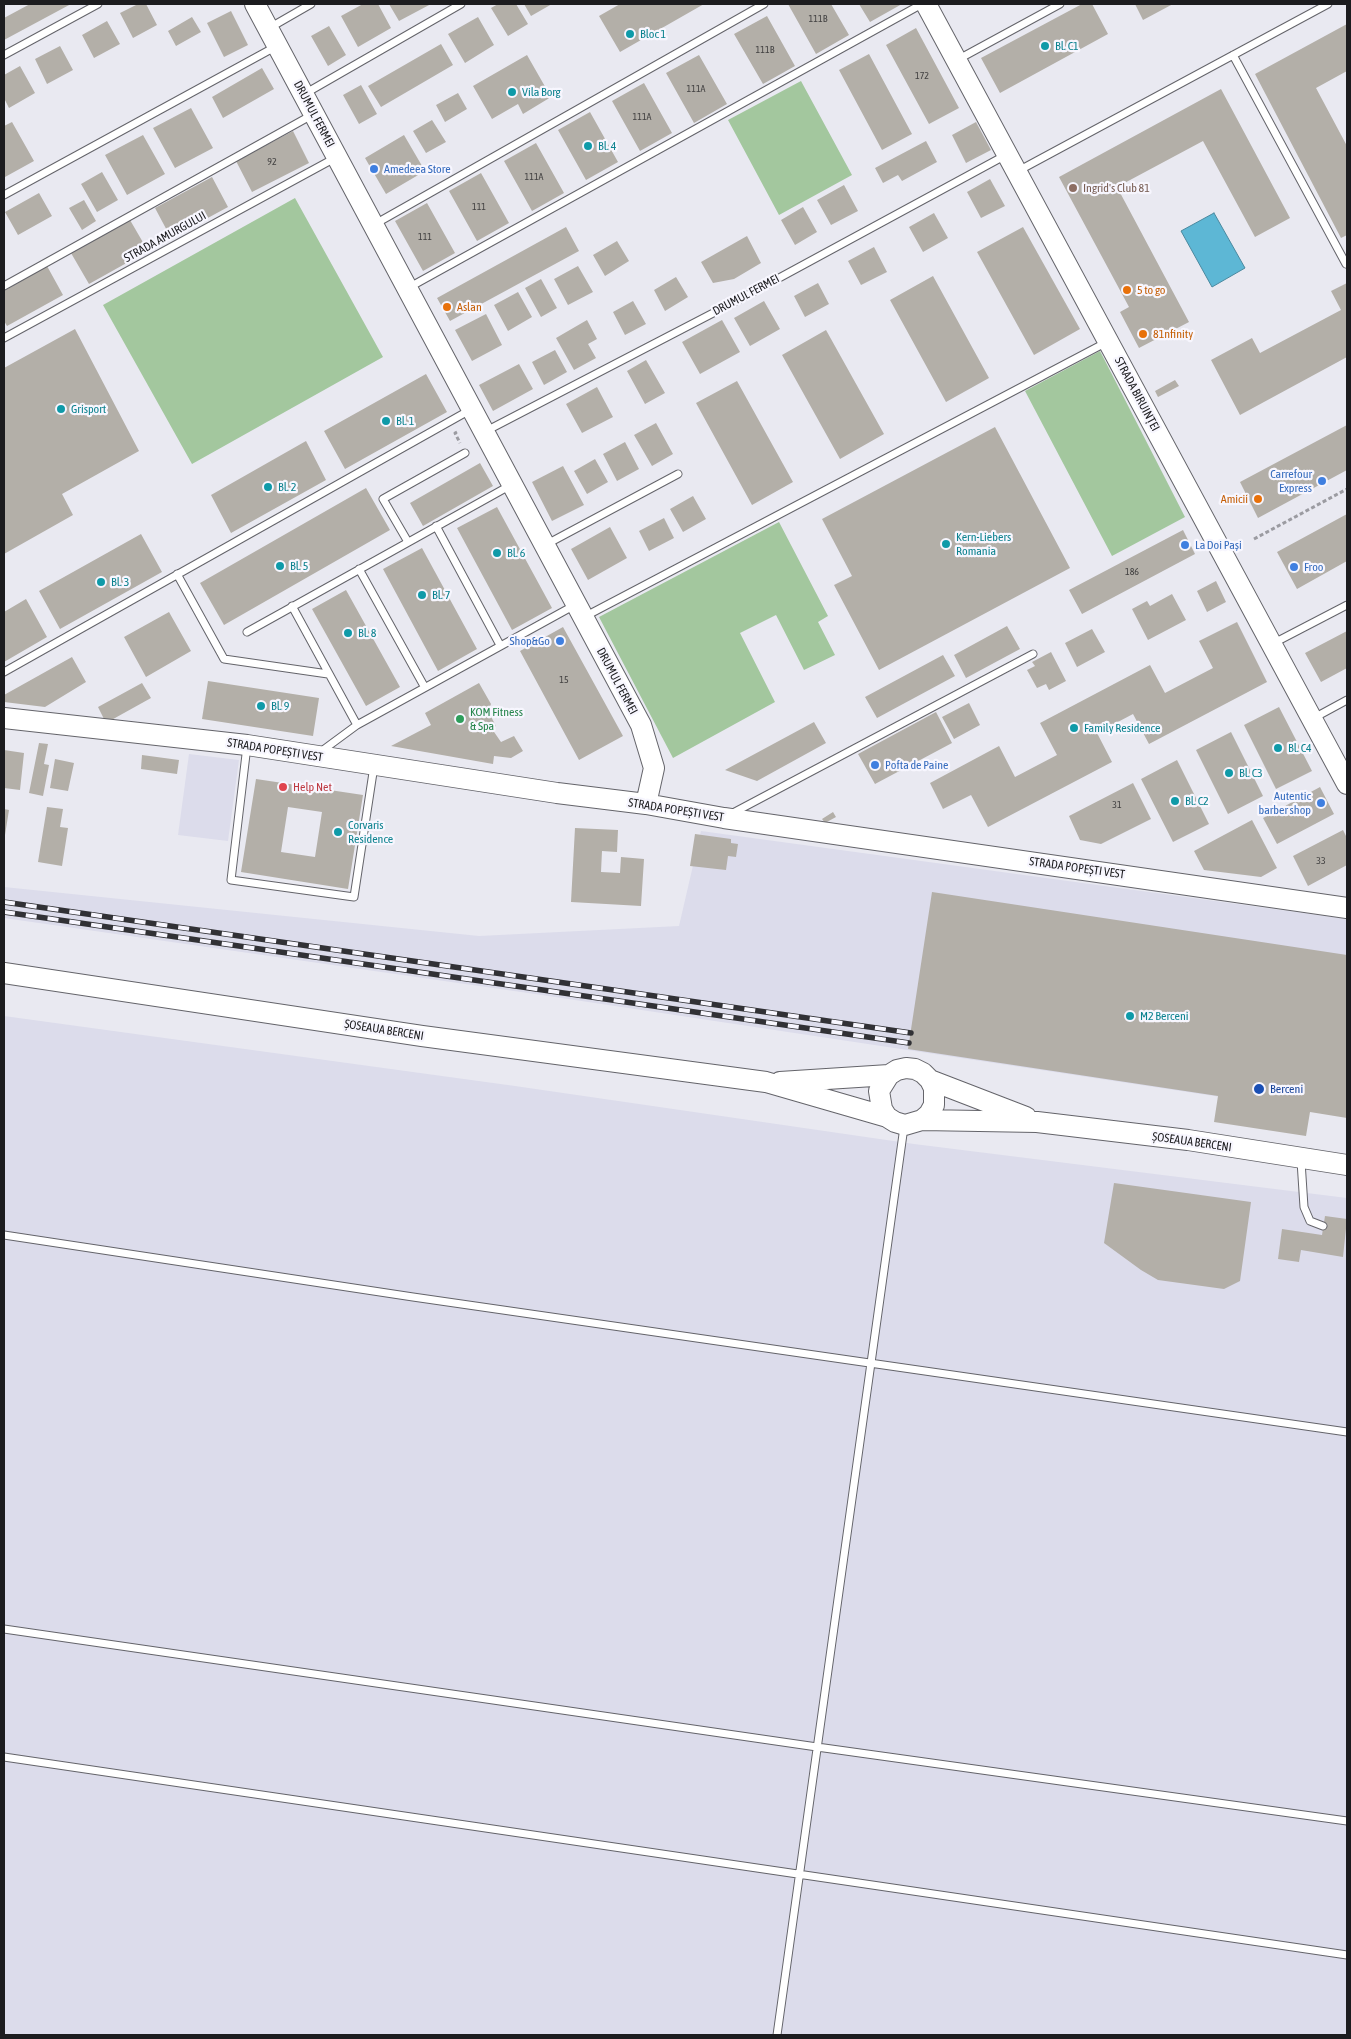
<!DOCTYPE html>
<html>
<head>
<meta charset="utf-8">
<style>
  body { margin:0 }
  #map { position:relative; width:1351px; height:2039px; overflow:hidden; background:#e9e9f1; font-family:"Asap Condensed",sans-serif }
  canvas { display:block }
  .frame { position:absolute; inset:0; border:5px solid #1c1c1f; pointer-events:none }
</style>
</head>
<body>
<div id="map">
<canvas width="1351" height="2039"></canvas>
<div class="frame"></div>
</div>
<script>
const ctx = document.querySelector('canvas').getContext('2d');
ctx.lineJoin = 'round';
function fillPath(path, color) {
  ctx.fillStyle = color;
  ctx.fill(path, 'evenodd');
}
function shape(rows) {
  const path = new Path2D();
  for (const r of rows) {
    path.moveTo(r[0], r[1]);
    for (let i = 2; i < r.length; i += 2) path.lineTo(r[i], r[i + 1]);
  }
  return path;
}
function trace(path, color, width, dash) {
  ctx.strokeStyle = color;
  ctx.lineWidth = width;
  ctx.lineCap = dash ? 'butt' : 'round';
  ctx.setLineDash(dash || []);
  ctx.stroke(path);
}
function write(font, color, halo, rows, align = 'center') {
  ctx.font = font + ' "Asap Condensed",sans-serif';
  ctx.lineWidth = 4.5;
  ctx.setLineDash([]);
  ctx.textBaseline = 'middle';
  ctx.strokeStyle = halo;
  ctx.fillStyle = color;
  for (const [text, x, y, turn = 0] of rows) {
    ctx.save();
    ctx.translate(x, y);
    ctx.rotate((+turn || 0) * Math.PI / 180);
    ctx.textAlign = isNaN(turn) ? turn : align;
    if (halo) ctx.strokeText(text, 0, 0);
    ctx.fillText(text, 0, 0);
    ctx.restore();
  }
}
fillPath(shape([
  [189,754,239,760,228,841,178,835],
  [701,831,1347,919,1347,1116,535,994,4,918,4,887,479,936,679,926],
  [4,1016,515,1086,914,1144,1347,1198,1347,2035,4,2035]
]), '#dcdceb');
fillPath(shape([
  [801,81,852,175,779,215,728,120],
  [295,198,383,357,192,464,103,305],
  [1100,351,1185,517,1112,556,1025,391],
  [779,522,828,616,818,622,835,655,804,670,776,615,740,633,775,702,673,758,599,617]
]), '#a3c79e');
const water = shape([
  [1214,213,1245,268,1212,287,1181,231,1214,213]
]);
fillPath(water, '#5db7d5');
trace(water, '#4a889e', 1);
fillPath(shape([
  [30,4,71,4,4,40,4,18],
  [138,4,146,4,157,25,133,38,120,13],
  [363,4,378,4,391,28,358,47,341,16],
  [389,4,431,4,399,21],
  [498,4,516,4,528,24,508,36,491,8],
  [524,4,552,4,531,16],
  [620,4,704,4,620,52,599,16],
  [788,4,831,4,849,35,816,54],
  [859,4,902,4,870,22],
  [1082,4,1092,4,1108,34,1000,93,981,58],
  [1135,4,1173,4,1143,20],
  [231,11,248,45,224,57,207,23],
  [767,16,795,66,763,84,734,34],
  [192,17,201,32,176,46,168,31],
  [478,17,494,45,465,63,448,34],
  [107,21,120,44,94,58,82,35],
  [1347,24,1347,71,1316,88,1347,146,1347,235,1341,238,1255,74],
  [329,26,346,55,328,66,311,36],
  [916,28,959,108,929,124,886,45],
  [441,44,453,65,381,107,368,86],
  [60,46,73,70,47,84,35,59],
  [869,54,912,134,882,150,839,70],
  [527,55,551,97,523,114,518,104,492,119,473,86],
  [699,55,727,104,694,123,666,73],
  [20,66,35,93,9,108,4,98,4,75],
  [262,68,274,89,223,118,212,97],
  [644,83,672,133,640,151,612,101],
  [361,85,377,114,359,124,343,95],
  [1221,89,1290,218,1255,237,1203,141,1117,187,1189,322,1139,348,1120,312,1129,307,1059,177],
  [458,93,467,109,445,122,436,105],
  [191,108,213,148,175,168,153,128],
  [590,112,618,162,586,180,558,130],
  [432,120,446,142,426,153,413,131],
  [12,122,34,161,5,177,4,126],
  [976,122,991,150,966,163,952,135],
  [293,131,309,163,252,192,236,161],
  [143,135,165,174,127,195,105,155],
  [404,135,425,171,386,194,365,158],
  [926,141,937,162,902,181,898,175,883,183,875,168],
  [536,143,564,193,532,211,504,161],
  [102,172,118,200,97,212,81,184],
  [481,173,509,223,477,241,449,191],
  [212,177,228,207,171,238,155,208],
  [990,179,1005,206,981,218,967,192],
  [844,185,858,211,831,225,817,200],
  [39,193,52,216,18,235,5,212],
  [84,200,96,221,82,230,69,208],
  [427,203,455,253,423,271,395,221],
  [803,207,817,232,795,245,781,220],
  [934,213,948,238,923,252,909,227],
  [130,220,148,251,89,284,71,253],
  [566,227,579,251,450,321,437,298],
  [1023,227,1080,329,1034,355,977,252],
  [747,236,761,263,734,279,713,283,701,262],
  [617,241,629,261,605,276,593,255],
  [874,247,887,272,861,285,848,261],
  [47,266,63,295,7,326,4,321,4,291],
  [578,266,593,292,568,305,554,279],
  [933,276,989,378,946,402,890,300],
  [676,277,688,297,665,311,654,290],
  [541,279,557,308,541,317,525,288],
  [818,283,829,304,805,317,794,296],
  [1347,283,1347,357,1240,415,1211,360,1252,338,1260,353,1341,310,1331,291],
  [518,292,532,317,508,331,494,305],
  [633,301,646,324,625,335,613,312],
  [764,301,780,329,750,346,734,318],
  [486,314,502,345,472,361,455,330],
  [587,320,597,339,588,344,596,358,574,370,556,338],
  [722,320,740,352,700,374,682,342],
  [75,329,139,451,62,494,73,515,4,554,4,368],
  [826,330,884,434,840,459,782,355],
  [555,350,567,372,544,385,532,362],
  [646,360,665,393,645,404,627,371],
  [519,364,533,389,493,411,479,385],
  [426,374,447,412,345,469,324,431],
  [1175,380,1179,386,1158,397,1155,391],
  [737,381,793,482,752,505,696,403],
  [597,387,613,417,582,433,566,404],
  [656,423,673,454,652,466,634,435],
  [1347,425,1347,470,1258,518,1240,482],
  [995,427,1070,568,879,670,834,585,852,576,822,519],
  [306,441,326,480,231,533,211,495],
  [625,442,639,469,617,481,603,454],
  [595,459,608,482,587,494,574,471],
  [480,463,493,486,423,526,410,503],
  [563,466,584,505,552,521,532,482],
  [366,488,390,530,224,625,200,583],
  [693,496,706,519,683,532,670,509],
  [497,507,552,608,512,630,457,528],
  [1347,514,1347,561,1297,589,1277,552],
  [664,518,674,538,649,551,639,531],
  [610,527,627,558,588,580,571,549],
  [1183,530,1195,554,1082,614,1069,590],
  [141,534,162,572,60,629,39,591],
  [422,548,477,649,438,671,383,569],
  [1216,581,1226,602,1207,612,1197,591],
  [346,590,400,687,366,706,312,609],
  [1172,594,1186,620,1148,640,1132,609,1147,601,1150,606],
  [26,599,47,637,4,662,4,612],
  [169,612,191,651,146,677,124,637],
  [1237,622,1267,682,1149,744,1133,714,1097,733,1112,762,988,827,971,795,943,809,930,783,999,746,1015,777,1057,755,1040,723,1150,665,1165,693,1213,668,1199,641],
  [1007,626,1020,649,966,678,954,655],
  [563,627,623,736,579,760,520,651],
  [1092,629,1105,652,1077,667,1065,643],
  [1347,631,1347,668,1321,682,1305,653],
  [1051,652,1066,681,1049,690,1046,684,1037,688,1027,670,1035,666,1032,662],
  [943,655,955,676,877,718,865,697],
  [72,657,86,682,45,707,4,702,4,695],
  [208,681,319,698,313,736,202,719],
  [142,683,151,698,106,723,98,707],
  [479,683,491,704,488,711,496,726,492,729,501,742,514,736,523,751,511,758,494,756,493,764,391,746,431,725,425,713],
  [969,703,980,725,954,739,942,717],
  [1279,707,1312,771,1276,789,1244,725],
  [936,712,952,743,875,784,858,754],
  [814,722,826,743,757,781,725,770],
  [1231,732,1263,796,1228,814,1196,750],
  [39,743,48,744,44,764,49,765,43,796,29,793],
  [4,750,24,753,20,790,4,788],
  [142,755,179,760,177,774,141,769],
  [55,759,74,763,68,791,50,788],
  [1177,760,1209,824,1173,842,1141,779],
  [256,779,363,795,348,889,241,872],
  [288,807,322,812,315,857,281,852],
  [1133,783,1151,819,1101,844,1080,840,1069,816],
  [1320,787,1334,814,1277,844,1263,818],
  [47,807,63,809,60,827,68,828,62,866,38,862],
  [4,809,9,810,5,835,4,835],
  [833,812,836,817,825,823,822,819],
  [1252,820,1277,868,1261,877,1204,870,1194,851],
  [575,828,618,830,617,852,602,851,601,872,620,873,621,857,644,859,641,906,571,902],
  [1343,830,1347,838,1347,865,1308,886,1293,856],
  [695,834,731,839,731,843,738,844,736,857,728,856,726,870,690,866],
  [932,892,1347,955,1347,1118,1310,1112,1306,1136,1214,1122,1218,1096,908,1049],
  [1114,1183,1251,1202,1240,1281,1224,1289,1158,1280,1141,1270,1104,1243],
  [1325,1216,1347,1219,1343,1257,1301,1250,1299,1262,1278,1259,1282,1229,1322,1235]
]), '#b3afa8');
const lane = shape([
  [271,27,311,4],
  [4,55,98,4],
  [1233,55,1346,264],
  [957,60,1060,4],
  [306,93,461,4],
  [1018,171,1328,4],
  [4,195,275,47],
  [375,224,764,4],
  [4,286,312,115],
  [408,288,922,4],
  [4,338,335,158],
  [486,431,744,297,1006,155],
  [436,526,500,645],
  [408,542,383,499,465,453],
  [547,544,678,474],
  [359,569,424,686],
  [177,574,224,659,328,674],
  [292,606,357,725],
  [584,617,1107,342],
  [247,632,511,485],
  [1272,644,1347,605],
  [4,672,470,410],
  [1312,719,1347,700],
  [247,746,231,880,354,897,374,766],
  [319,753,357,725,575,605],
  [731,814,1033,654],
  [1301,1161,1304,1207,1310,1221,1323,1226],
  [4,1235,413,1297,1347,1432],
  [4,1629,817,1747,1347,1821],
  [4,1757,1347,1955],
  [777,2035,904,1127]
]);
const secondary = shape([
  [255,4,641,725,654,768,646,804],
  [926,4,1347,784],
  [4,718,247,745,557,793,646,804,724,818,1347,908],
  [4,973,422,1036,766,1082,887,1117,895,1122,905,1125,922,1120,929,1114,934,1105,934,1088,930,1080,923,1073,915,1069,906,1068,897,1070,889,1075,879,1091,882,1109,887,1117],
  [930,1080,1026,1117],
  [780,1082,889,1075],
  [922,1120,1037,1122,1188,1140,1347,1165]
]);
trace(lane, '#64646a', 9);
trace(secondary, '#64646a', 22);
trace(shape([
  [457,432,455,433,460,443],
  [1254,539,1347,489]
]), '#9b9ba1', 3, [4, 2.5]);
trace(lane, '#fff', 7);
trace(secondary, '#fff', 20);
const rail = shape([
  [4,902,911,1033],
  [4,912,909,1043]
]);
trace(rail, '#313135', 5.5);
trace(rail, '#f7f6fe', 4, [11]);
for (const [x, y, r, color] of [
  [630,34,5,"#0f9aa8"],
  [1045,46,5,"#0f9aa8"],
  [512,92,5,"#0f9aa8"],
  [588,146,5,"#0f9aa8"],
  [374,169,5,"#3f7fe0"],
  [1073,188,5,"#8d6e63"],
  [1127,290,5,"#e8710a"],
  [447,307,5,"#e8710a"],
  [1143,334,5,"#e8710a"],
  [61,409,5,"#0f9aa8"],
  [386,421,5,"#0f9aa8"],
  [1322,481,5,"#3f7fe0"],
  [268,487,5,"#0f9aa8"],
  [1258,499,5,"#e8710a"],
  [946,544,5,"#0f9aa8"],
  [1185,545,5,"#3f7fe0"],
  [497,553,5,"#0f9aa8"],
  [280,566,5,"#0f9aa8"],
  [1294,567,5,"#3f7fe0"],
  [101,582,5,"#0f9aa8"],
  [422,595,5,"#0f9aa8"],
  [348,633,5,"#0f9aa8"],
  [560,641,5,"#3f7fe0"],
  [261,706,5,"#0f9aa8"],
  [460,719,5,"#2e9e5b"],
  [1074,728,5,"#0f9aa8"],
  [1278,748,5,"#0f9aa8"],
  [875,765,5,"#3f7fe0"],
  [1229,773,5,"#0f9aa8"],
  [283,787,5,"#e0444e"],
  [1175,801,5,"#0f9aa8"],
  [1321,803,5,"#3f7fe0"],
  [338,832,5,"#0f9aa8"],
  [1130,1016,5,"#0f9aa8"],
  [1259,1089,6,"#1a4fb4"]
]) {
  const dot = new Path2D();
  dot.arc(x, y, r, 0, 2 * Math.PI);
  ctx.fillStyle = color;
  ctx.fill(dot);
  trace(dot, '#f7f6fe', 2);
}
write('10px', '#424141', null, [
  ["111B",818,19],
  ["111B",765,50],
  ["172",922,76],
  ["111A",696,89],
  ["111A",642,117],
  ["92",272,162],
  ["111A",534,177],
  ["111",479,207],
  ["111",425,237],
  ["186",1132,572],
  ["15",564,680],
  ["31",1117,805],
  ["33",1321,861]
]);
write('12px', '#0d838f', '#f7f6fe', [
  ["Bloc 1",640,34],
  ["Bl. C1",1055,46],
  ["Vila Borg",522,92],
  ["Bl. 4",598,146],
  ["Grisport",71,409],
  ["Bl. 1",396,421],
  ["Bl. 2",278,487],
  ["Kern-Liebers",956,537],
  ["Romania",956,551],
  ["Bl. 6",507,553],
  ["Bl. 5",290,566],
  ["Bl. 3",111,582],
  ["Bl. 7",432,595],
  ["Bl. 8",358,633],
  ["Bl. 9",271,706],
  ["Family Residence",1084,728],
  ["Bl. C4",1288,748],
  ["Bl. C3",1239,773],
  ["Bl. C2",1185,801],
  ["Corvaris",348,825],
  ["Residence",348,839],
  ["M2 Berceni",1140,1016]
], 'left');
write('12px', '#1c1c1f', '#f7f6fe', [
  ["DRUMUL FERMEI",314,114,62],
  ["STRADA AMURGULUI",165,237,-29],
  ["DRUMUL FERMEI",746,295,-28],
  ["STRADA BIRUINȚEI",1137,394,62],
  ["DRUMUL FERMEI",617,681,62],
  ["STRADA POPEȘTI VEST",275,750,9],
  ["STRADA POPEȘTI VEST",676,810,9],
  ["STRADA POPEȘTI VEST",1077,868,8],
  ["ȘOSEAUA BERCENI",384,1030,9],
  ["ȘOSEAUA BERCENI",1192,1142,8]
]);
write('12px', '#366cbe', '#f7f6fe', [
  ["Amedeea Store",384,169],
  ["Carrefour",1312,474,"right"],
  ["Express",1312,488,"right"],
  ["La Doi Pași",1195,545],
  ["Froo",1304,567],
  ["Shop&Go",550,641,"right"],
  ["Pofta de Paine",885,765],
  ["Autentic",1311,796,"right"],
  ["barber shop",1311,810,"right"]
], 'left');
write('12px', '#785e54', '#f7f6fe', [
  ["Ingrid's Club 81",1083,188]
], 'left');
write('12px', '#c56008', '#f7f6fe', [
  ["5 to go",1137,290],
  ["Aslan",457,307],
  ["81nfinity",1153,334],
  ["Amicii",1248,499,"right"]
], 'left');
write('12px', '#27864d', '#f7f6fe', [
  ["KOM Fitness",470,712],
  ["& Spa",470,726]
], 'left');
write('12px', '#be3a42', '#f7f6fe', [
  ["Help Net",293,787]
], 'left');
write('12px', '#164399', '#f7f6fe', [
  ["Berceni",1270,1089]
], 'left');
</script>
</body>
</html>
